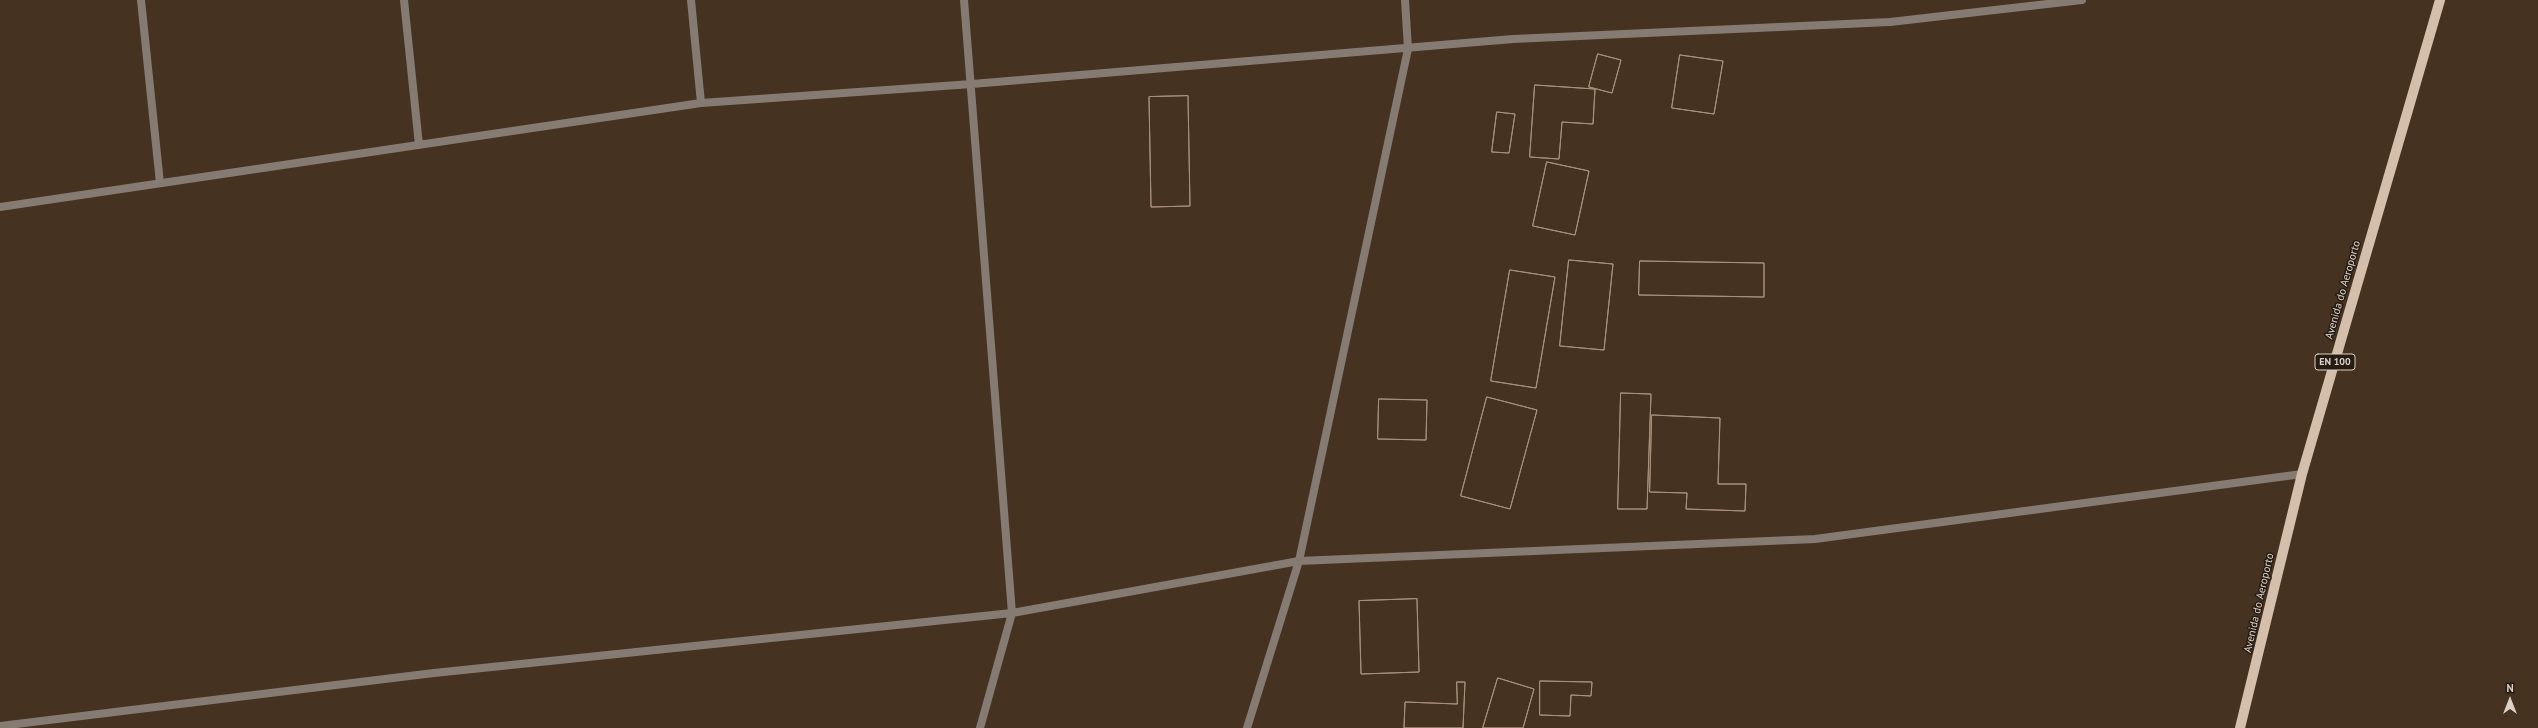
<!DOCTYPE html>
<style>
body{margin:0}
#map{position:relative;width:2538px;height:728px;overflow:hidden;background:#463221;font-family:"PT Sans",sans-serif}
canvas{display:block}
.north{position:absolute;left:2490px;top:680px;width:40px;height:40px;-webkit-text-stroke:3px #251c14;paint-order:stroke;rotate:0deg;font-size:11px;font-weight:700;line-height:16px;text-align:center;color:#ddd0c5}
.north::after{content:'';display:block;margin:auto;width:14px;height:18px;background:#ddd0c5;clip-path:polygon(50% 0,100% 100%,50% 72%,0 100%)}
</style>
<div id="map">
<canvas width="2538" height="728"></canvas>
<div class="north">N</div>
</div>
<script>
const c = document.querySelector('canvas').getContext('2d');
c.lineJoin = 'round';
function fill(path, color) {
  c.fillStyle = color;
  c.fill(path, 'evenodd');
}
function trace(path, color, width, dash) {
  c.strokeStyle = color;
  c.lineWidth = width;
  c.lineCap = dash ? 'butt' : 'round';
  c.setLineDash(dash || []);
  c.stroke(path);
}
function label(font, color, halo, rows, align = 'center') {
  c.font = font + ' "PT Sans",sans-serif';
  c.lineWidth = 3;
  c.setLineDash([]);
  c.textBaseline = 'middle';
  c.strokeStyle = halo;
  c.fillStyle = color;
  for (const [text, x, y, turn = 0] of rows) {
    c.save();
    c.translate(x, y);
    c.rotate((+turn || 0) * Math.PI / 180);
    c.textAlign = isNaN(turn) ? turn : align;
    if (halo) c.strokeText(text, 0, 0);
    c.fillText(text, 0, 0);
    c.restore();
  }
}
const building = new Path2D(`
 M 1598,54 L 1621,60 L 1612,93 L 1589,87 Z
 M 1598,54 L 1621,60 L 1612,93 L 1589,87 Z
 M 1680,55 L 1723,61 L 1714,114 L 1672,108 Z
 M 1680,55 L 1723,61 L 1714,114 L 1672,108 Z
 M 1535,85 L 1595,89 L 1593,124 L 1562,122 L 1559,159 L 1530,157 Z
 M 1535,85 L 1595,89 L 1593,124 L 1562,122 L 1559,159 L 1530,157 Z
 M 1188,96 L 1190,206 L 1151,207 L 1149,97 Z
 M 1188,96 L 1190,206 L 1151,207 L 1149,97 Z
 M 1497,112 L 1515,114 L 1509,153 L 1492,152 Z
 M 1497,112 L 1515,114 L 1509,153 L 1492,152 Z
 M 1547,162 L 1589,171 L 1575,235 L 1533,226 Z
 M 1547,162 L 1589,171 L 1575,235 L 1533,226 Z
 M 1569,260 L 1613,264 L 1604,350 L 1560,346 Z
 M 1569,260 L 1613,264 L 1604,350 L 1560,346 Z
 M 1640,261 L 1764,263 L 1764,297 L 1639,295 Z
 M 1640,261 L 1764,263 L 1764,297 L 1639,295 Z
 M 1510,270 L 1555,277 L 1536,388 L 1491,381 Z
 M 1510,270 L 1555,277 L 1536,388 L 1491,381 Z
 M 1621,393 L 1651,394 L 1647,509 L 1618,509 Z
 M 1621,393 L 1651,394 L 1647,509 L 1618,509 Z
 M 1487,397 L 1537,410 L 1510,509 L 1461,496 Z
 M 1487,397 L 1537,410 L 1510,509 L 1461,496 Z
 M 1379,399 L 1427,400 L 1426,440 L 1378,439 Z
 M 1379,399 L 1427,400 L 1426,440 L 1378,439 Z
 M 1652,415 L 1720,418 L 1718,484 L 1746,484 L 1745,511 L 1686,509 L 1687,493 L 1650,492 Z
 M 1652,415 L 1720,418 L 1718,484 L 1746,484 L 1745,511 L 1686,509 L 1687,493 L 1650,492 Z
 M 1417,599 L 1419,672 L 1361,674 L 1359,601 Z
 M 1417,599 L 1419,672 L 1361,674 L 1359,601 Z
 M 1498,678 L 1534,689 L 1523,728 L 1483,728 Z
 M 1498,678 L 1534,689 L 1523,728 L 1483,728 Z
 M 1540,681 L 1592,682 L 1591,696 L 1571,695 L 1570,716 L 1540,715 Z
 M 1540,681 L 1592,682 L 1591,696 L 1571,695 L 1570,716 L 1540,715 Z
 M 1457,682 L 1465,682 L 1463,728 L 1404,728 L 1405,702 L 1457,704 Z
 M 1457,682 L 1465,682 L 1463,728 L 1404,728 L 1405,702 L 1457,704 Z`);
fill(building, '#5f4a38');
trace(building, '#a8907c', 1);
trace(new Path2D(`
 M 141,0 L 160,183
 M 404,0 L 419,145
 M 691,0 L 701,103
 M 964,0 L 1012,613 L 980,728
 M 0,207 L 701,103 L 972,84 L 1513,39 L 1890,22 L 2082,0
 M 0,726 L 434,673 L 1012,613 L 1299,561 L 1815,539 L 2302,474
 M 1247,728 L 1299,561 L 1408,49 L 1405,0`), '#857b72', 8);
trace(new Path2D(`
 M 2240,728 L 2302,474 L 2440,0`), '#d4beac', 10);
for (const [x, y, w] of [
 [2335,362,40]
]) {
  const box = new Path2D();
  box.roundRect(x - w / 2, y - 8, w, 16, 3);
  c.fillStyle = '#251c14';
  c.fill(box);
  trace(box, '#ddd0c5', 1);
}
label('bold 10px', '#ddd0c5', null, [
 ["EN 100",2335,362]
]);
label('11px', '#ddd0c5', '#251c14', [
 ["Avenida do Aeroporto",2343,290,-74],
 ["Avenida do Aeroporto",2259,603,-77]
]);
</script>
